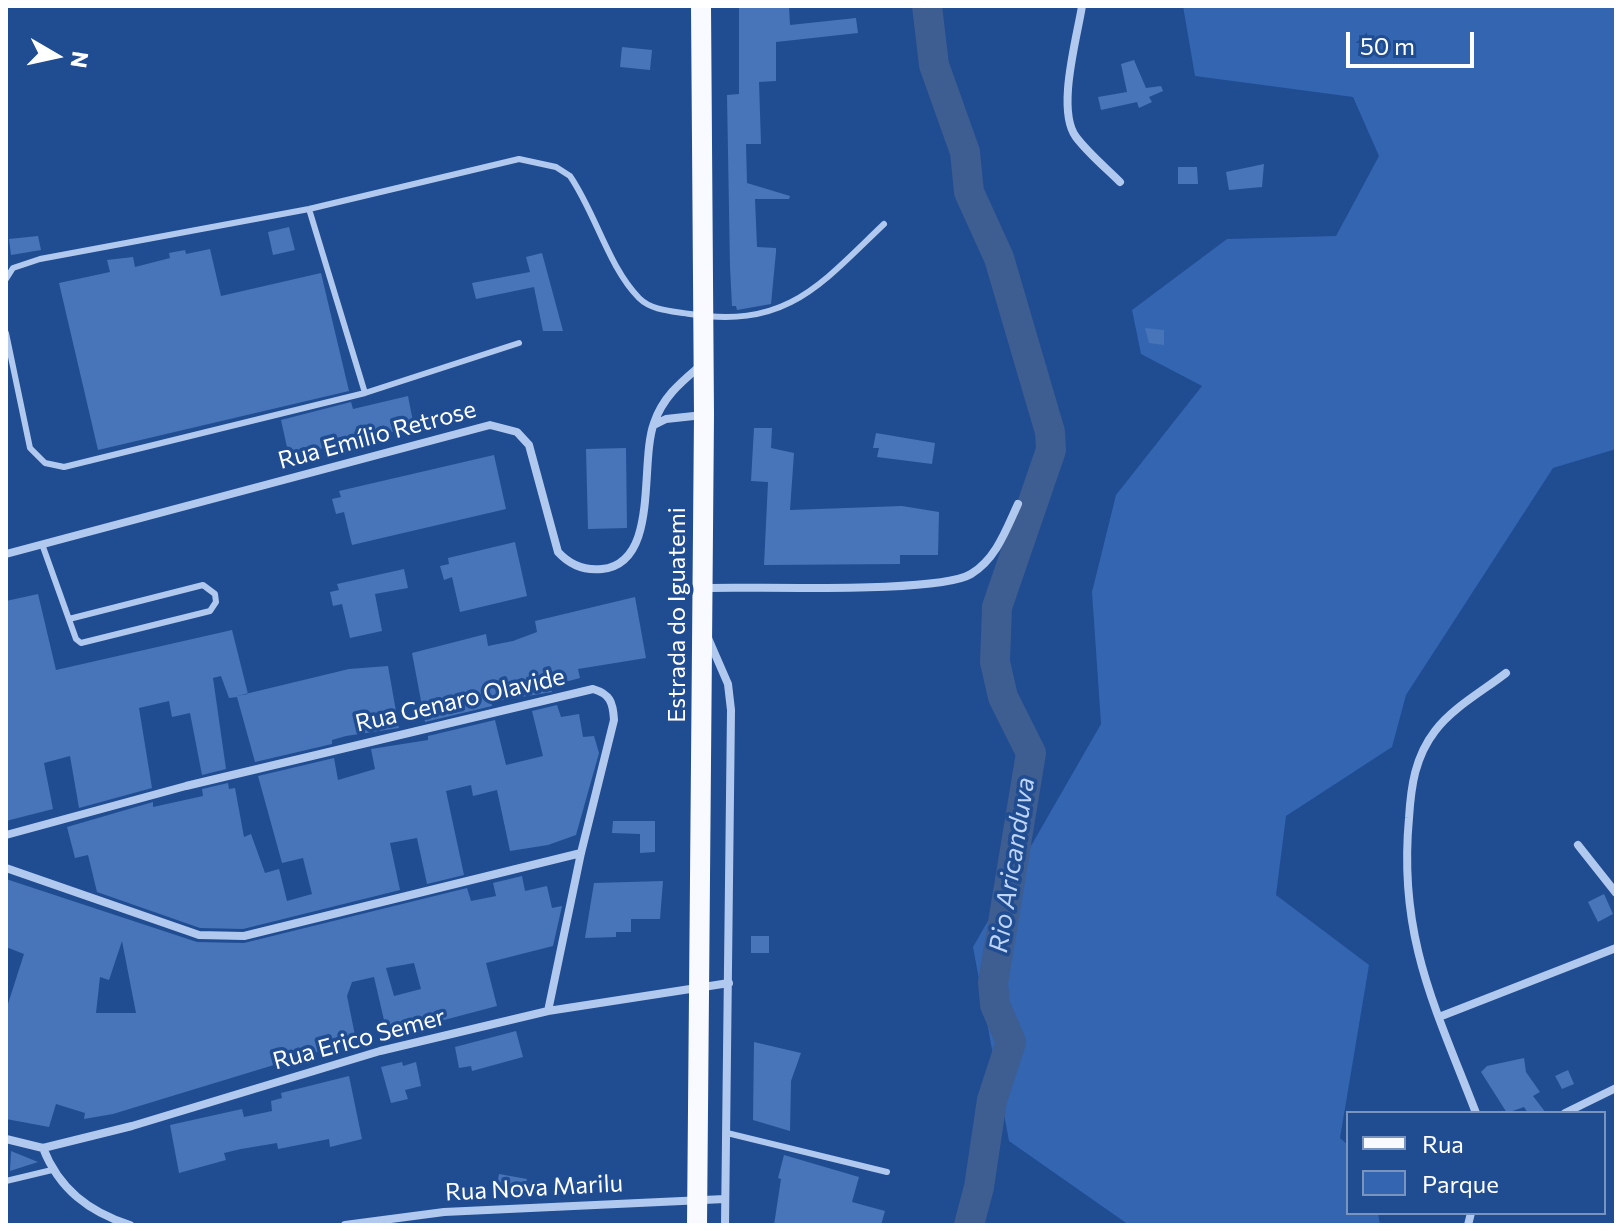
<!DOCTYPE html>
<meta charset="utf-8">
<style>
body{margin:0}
#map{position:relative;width:1622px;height:1231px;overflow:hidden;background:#204c92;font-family:Commissioner,sans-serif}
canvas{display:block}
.frame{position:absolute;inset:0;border:8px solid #fff;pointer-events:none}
.legend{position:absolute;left:1346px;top:1111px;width:260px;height:104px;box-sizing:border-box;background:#204c92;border:2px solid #7994be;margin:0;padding:10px 14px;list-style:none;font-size:24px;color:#fff}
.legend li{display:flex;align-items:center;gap:16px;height:40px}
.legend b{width:40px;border:2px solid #7994be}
.north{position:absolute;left:16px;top:16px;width:80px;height:80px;-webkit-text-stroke:6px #204c92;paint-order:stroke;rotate:99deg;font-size:22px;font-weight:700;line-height:32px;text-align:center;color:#fff}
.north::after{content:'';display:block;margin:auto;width:28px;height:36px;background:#fff;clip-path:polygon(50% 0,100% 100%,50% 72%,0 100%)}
.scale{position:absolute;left:1346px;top:32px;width:128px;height:36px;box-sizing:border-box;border:4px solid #fff;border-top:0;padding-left:10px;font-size:24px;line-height:28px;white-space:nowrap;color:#fff;-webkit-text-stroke:6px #204c92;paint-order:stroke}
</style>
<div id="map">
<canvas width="1622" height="1231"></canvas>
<div class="frame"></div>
<ul class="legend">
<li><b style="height:10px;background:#f8faff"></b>Rua</li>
<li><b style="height:22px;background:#3365b0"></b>Parque</li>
</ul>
<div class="north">N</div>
<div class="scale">50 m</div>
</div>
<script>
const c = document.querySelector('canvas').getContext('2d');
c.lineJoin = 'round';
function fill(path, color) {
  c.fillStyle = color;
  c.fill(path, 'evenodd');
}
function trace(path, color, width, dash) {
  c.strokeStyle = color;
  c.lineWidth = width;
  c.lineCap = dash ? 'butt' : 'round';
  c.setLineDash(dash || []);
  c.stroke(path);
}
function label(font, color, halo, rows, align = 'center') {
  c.font = font + ' Commissioner,sans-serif';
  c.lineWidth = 7;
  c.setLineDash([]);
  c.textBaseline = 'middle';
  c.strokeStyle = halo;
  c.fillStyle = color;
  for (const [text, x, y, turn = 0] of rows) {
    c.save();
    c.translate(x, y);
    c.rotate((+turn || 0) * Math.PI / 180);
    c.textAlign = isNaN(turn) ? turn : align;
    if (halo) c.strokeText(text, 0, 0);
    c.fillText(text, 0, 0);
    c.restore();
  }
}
fill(new Path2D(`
 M 1183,6 L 1616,6 L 1616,449 L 1553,468 L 1406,695 L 1392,747 L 1286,816 L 1276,895 L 1369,965 L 1340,1138 L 1348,1145 L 1348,1213 L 1378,1213 L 1380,1225 L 1129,1225 L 1009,1141 L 973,947 L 1101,724 L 1092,592 L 1116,495 L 1202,386 L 1141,354 L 1132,310 L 1227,239 L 1336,236 L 1379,156 L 1353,97 L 1195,76 Z`), '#3365b0');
trace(new Path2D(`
 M 927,6 L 934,65 L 965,152 L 969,192 L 999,258 L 1050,432 L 1051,450 L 997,607 L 995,662 L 1003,697 L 1031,753 L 993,983 L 995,1005 L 1011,1042 L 992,1100 L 979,1187 L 969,1225`), '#3e5d90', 30);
fill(new Path2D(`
 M 739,6 L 789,6 L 790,25 L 856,18 L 858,33 L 776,42 L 776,81 L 759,82 L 761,144 L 746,144 L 747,183 L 790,196 L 789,199 L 755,199 L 757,247 L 776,248 L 776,252 L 771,304 L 737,310 L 736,306 L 732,306 L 730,267 L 727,95 L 739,94 Z
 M 622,47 L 652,50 L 650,70 L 620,67 Z
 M 1134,60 L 1146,88 L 1161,86 L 1163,91 L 1149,97 L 1152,102 L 1139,108 L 1137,102 L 1101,110 L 1098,97 L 1127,92 L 1121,64 Z
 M 1264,164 L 1262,187 L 1229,190 L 1226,172 Z
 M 1178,167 L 1197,167 L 1198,184 L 1178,184 Z
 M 289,227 L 295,250 L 273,255 L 268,232 Z
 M 38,236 L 41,250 L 11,255 L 9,239 Z
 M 210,249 L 221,296 L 321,273 L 349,391 L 98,450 L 59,283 L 110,272 L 107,260 L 133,257 L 135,267 L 170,258 L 169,253 L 185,250 L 186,254 Z
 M 542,253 L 563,331 L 543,331 L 534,287 L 476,299 L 472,283 L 530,272 L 526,257 Z
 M 1145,328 L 1164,330 L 1164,345 L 1149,343 Z
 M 408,396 L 414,427 L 289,456 L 281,420 L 351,402 L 353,409 Z
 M 754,428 L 772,428 L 771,448 L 794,453 L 790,510 L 902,506 L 939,512 L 938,555 L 900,555 L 900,564 L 764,565 L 768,482 L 751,481 Z
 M 876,433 L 935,443 L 932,464 L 877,457 L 879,448 L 873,448 Z
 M 626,448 L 627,528 L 588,529 L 586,449 Z
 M 494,455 L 506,509 L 352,545 L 344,512 L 336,514 L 332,499 L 341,497 L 339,491 Z
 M 515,542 L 527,596 L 460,612 L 452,577 L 444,580 L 440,566 L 449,564 L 448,558 Z
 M 404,569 L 408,588 L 375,594 L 382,631 L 350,638 L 342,604 L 333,606 L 330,592 L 339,590 L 337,584 Z
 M 38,594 L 56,670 L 232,630 L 248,694 L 237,696 L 349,669 L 388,666 L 399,728 L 346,736 L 332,740 L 332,744 L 255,762 L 237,697 L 229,698 L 221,676 L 213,678 L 226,769 L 202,775 L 190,713 L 172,717 L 169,701 L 139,708 L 152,788 L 79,808 L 70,756 L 44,763 L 53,809 L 6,821 L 6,601 Z
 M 635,597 L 646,658 L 578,669 L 580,678 L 550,686 L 552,692 L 491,702 L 492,706 L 425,722 L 412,653 L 486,634 L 488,646 L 513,641 L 537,632 L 535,621 Z
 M 557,705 L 561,717 L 579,714 L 583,737 L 594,736 L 599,753 L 576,835 L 548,845 L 510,851 L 497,790 L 473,796 L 471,785 L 446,791 L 464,875 L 427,884 L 417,838 L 390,843 L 400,890 L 243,929 L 200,928 L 97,892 L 88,855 L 75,858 L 67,827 L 153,802 L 153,807 L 203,796 L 202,789 L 228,783 L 229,789 L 235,788 L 244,837 L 251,834 L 265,873 L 279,869 L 287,901 L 312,894 L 303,858 L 282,863 L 258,776 L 334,758 L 338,780 L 375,769 L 371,749 L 428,740 L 428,736 L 495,720 L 506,765 L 543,756 L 532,711 Z
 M 613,821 L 655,821 L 655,852 L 640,853 L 640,834 L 612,833 Z
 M 522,876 L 525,891 L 547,886 L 552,908 L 562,906 L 553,946 L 486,963 L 497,1006 L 429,1024 L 430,1029 L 416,1032 L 415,1026 L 387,1033 L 374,977 L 352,982 L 347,996 L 356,1040 L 113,1114 L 84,1119 L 85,1113 L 56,1104 L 49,1127 L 6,1119 L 6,1010 L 24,954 L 6,947 L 6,879 L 197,942 L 244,943 L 467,888 L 471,901 L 496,896 L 493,883 ZM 122,941 L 136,1013 L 96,1013 L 100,977 L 109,980 ZM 414,963 L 421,989 L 394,996 L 386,968 Z
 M 663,881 L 660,919 L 631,919 L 631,932 L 616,932 L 616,937 L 585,938 L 594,883 Z
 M 1604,894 L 1613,914 L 1598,922 L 1588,902 Z
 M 751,936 L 769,936 L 769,953 L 751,953 Z
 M 516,1031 L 523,1057 L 472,1071 L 471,1066 L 459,1068 L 455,1047 Z
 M 754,1042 L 801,1053 L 791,1081 L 790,1131 L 753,1120 Z
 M 1524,1058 L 1526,1072 L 1540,1092 L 1533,1096 L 1546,1113 L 1528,1113 L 1524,1107 L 1507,1113 L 1481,1072 L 1487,1066 Z
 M 402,1062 L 403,1066 L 416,1062 L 421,1086 L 405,1090 L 408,1099 L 391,1103 L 381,1067 Z
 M 1568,1070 L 1574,1084 L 1562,1089 L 1555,1076 Z
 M 349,1076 L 362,1139 L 330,1147 L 329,1139 L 278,1149 L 277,1143 L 241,1149 L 224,1153 L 226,1160 L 179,1173 L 170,1125 L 242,1109 L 244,1117 L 272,1111 L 271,1101 L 282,1098 L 281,1093 Z
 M 11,1151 L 38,1162 L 10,1171 Z
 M 784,1155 L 859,1177 L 852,1202 L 885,1211 L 881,1225 L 774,1225 L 781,1179 L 778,1178 Z
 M 499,1174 L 527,1179 L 524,1193 L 518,1192 L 518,1196 L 496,1191 Z`), '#4875b9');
trace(new Path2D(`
 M 309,209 L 365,393
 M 6,279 L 13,268 L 40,259 L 309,209 L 519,159 L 556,167 L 570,176 C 596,214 608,266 639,298 C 652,311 673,311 690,314 C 787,329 820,285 884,224
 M 6,333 L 30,448 L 45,463 L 64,467 L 365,393 L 519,343
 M 42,544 L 76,639 L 81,643 L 210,611 L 216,602 L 215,594 L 203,585 L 69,619
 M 727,1133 L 887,1172
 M 6,1181 L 52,1170`), '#b1c9ee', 6);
trace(new Path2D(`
 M 1082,6 C 1077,38 1056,110 1076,137 C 1088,153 1106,168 1120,182
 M 654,425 L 666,419 L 703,415
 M 6,554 L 490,425 L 517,432 L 529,445 L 558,552 C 570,565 584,571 602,569 C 660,563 639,464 654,423 C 663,397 680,383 700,366
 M 704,588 C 754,586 938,594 971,574 C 996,559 1006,530 1018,504
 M 708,638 L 728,684 L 731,710 L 725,1225
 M 6,835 L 186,786 L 593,689 C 610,694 613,702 614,720 L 581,853 L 548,1011
 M 1578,845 L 1616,893
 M 6,868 L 199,935 L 244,936 L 581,853
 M 1439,1017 L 1616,948
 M 1476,1113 C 1435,1007 1398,936 1409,818 C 1411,786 1415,757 1435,731 C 1452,708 1483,691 1506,673
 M 1565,1113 L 1616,1088
 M 6,1139 L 43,1148 L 132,1126 L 380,1051 L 548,1011 L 729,983
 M 43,1148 C 59,1189 89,1212 130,1225
 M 345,1225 L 444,1212 L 725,1199
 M 1468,1225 L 1471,1213`), '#b1c9ee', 8);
trace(new Path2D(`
 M 697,1225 L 704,415 L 701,6`), '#f8faff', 20);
label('24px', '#fff', '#204c92', [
 ["Rua Emílio Retrose",377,435,-15],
 ["Estrada do Iguatemi",677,615,-90],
 ["Rua Genaro Olavide",460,700,-13],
 ["Rua Erico Semer",359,1039,-15],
 ["Rua Nova Marilu",534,1188,-3]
]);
label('italic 26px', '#bed4f4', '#204c92', [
 ["Rio Aricanduva",1012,865,-81]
]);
</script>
